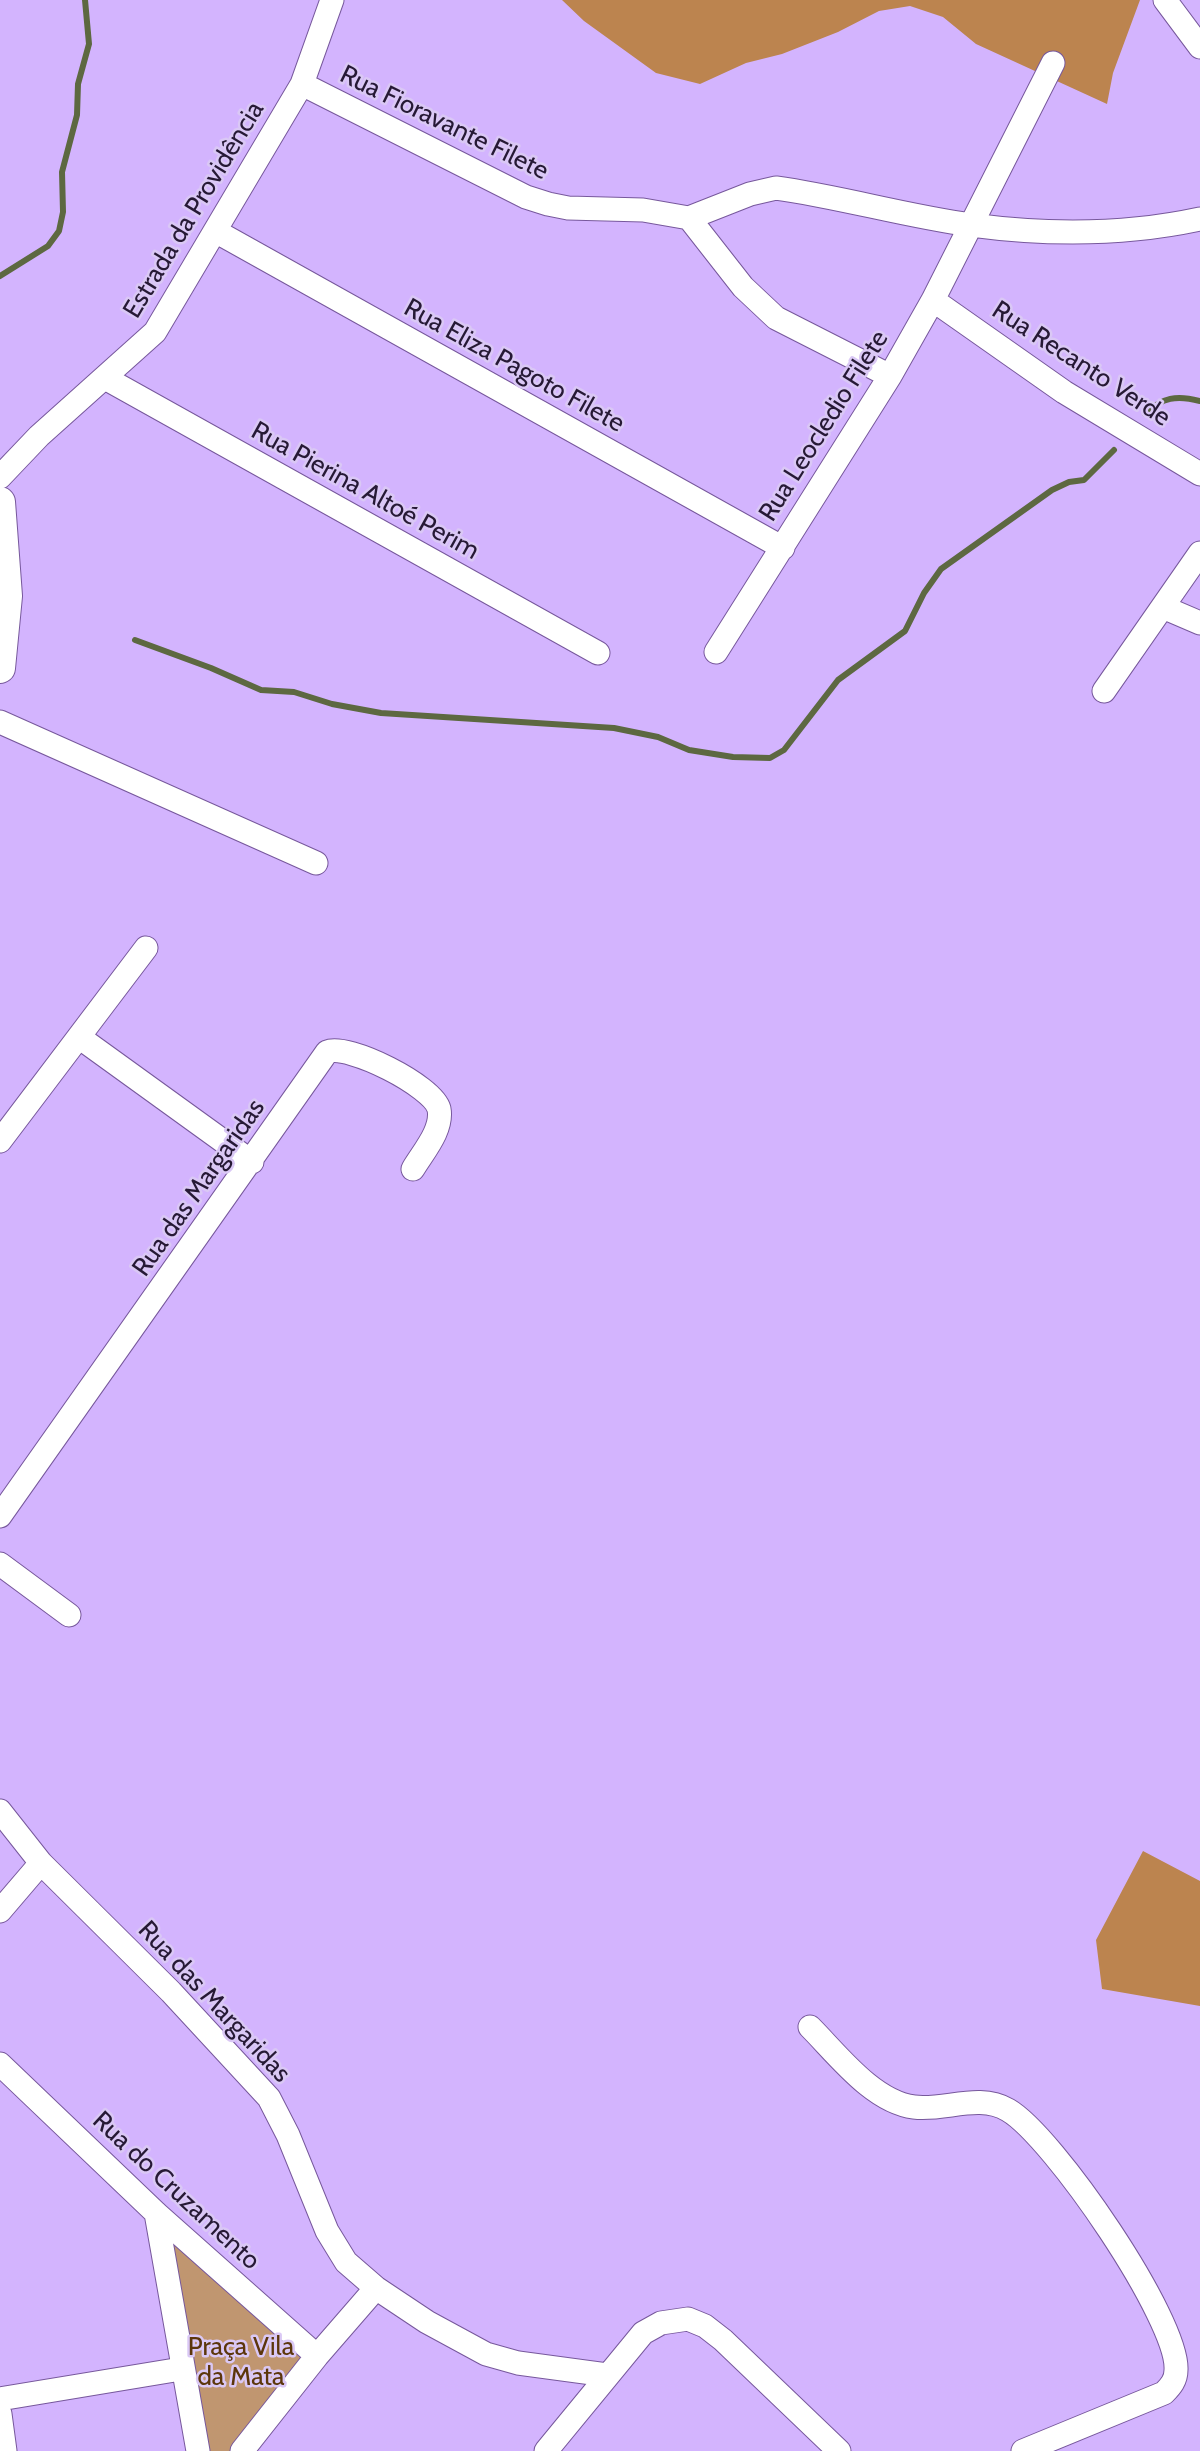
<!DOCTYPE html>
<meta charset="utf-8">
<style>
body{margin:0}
canvas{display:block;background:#d3b4fe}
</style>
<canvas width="1200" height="2451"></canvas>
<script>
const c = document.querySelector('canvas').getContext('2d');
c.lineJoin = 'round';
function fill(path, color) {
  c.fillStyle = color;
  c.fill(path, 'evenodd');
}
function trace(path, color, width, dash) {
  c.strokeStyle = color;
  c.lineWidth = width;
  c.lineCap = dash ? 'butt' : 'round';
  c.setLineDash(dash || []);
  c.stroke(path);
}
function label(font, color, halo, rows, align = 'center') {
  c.font = font + ' Cabin,sans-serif';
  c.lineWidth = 5;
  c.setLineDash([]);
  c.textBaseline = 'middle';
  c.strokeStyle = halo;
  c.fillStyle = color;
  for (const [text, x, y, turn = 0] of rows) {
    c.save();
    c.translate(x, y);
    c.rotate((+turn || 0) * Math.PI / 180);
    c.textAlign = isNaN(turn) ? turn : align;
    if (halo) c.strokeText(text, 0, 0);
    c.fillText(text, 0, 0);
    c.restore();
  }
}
fill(new Path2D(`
 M 171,2237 L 306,2356 L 233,2451 L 210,2451 Z`), '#c09670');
fill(new Path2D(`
 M 562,0 L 1140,0 L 1113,73 L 1107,104 L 976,44 L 943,17 L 910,6 L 879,11 L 838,32 L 782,54 L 746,63 L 700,84 L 656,73 L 584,21 Z
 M 1143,1851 L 1200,1881 L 1200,2006 L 1102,1989 L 1096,1940 Z`), '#bc844f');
trace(new Path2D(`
 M 0,276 L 48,246 L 59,231 L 63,212 L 62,172 L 77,115 L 78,84 L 89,44 L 85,0
 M 1145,414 C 1162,397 1177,395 1200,401
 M 135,640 L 211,668 L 261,690 L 294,692 L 332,704 L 381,713 L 614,728 L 658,737 L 689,750 L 733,757 L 770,758 L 784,750 L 838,680 L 905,631 L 924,593 L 941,569 L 1052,490 L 1069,482 L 1084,480 L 1114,450`), '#5d6841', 6);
const minor = new Path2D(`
 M 1165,0 L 1200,47
 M 302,84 L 526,197 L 548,204 L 568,208 L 643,210 L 689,218 L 750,194 L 776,188 C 841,197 905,216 971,225 C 1046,235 1126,235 1200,219
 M 689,218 L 743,287 L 776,318 L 890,376
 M 217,232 L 783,548
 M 933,300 L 1064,392 L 1200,474
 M 105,378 L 598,653
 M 0,477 L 39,436 L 155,332 L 302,84 L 332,0
 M 1165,608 L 1200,623
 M 716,652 L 890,376 L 933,300 L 1053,63
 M 1104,691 L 1200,553
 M 0,722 L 316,863
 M 79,1037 L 252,1162
 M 0,1141 L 146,948
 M 0,1516 L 327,1052 C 348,1043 433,1086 439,1109 C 443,1130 423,1152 413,1169
 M 0,1564 L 69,1615
 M 0,1811 L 41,1863 L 171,1992 L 269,2098 L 288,2135 L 327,2231 L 346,2262 L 376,2288 L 427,2322 L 486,2354 L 518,2363 L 607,2375
 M 0,1911 L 41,1863
 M 810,2027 C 837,2054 873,2102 914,2107 C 945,2111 979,2093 1008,2110 C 1053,2136 1179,2320 1176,2370 C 1176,2380 1171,2386 1164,2393 L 1023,2451
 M 0,2064 L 156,2213 L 317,2356
 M 156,2213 L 198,2451
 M 0,2399 L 181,2369
 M 0,2414 L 5,2451
 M 242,2451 L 317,2356 L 376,2288
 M 546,2451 L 643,2333 L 661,2323 L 688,2319 L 705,2326 L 723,2340 L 839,2451`);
const major = new Path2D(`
 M 0,502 L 7,596 L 0,668`);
trace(minor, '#77589c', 25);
trace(major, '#77589c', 32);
trace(minor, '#fff', 23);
trace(major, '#fff', 30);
label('26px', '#261935', '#dac8f5', [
 ["Rua Fioravante Filete",444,123,26],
 ["Estrada da Providência",194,210,-59],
 ["Rua Recanto Verde",1081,364,33],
 ["Rua Eliza Pagoto Filete",514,366,29],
 ["Rua Leocledio Filete",824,426,-58],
 ["Rua Pierina Altoé Perim",365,491,29],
 ["Rua das Margaridas",199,1188,-55],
 ["Rua das Margaridas",214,2002,47],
 ["Rua do Cruzamento",176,2191,43]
]);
label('26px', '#5c360b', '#dac8f5', [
 ["Praça Vila",241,2347],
 ["da Mata",241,2377]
]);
</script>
